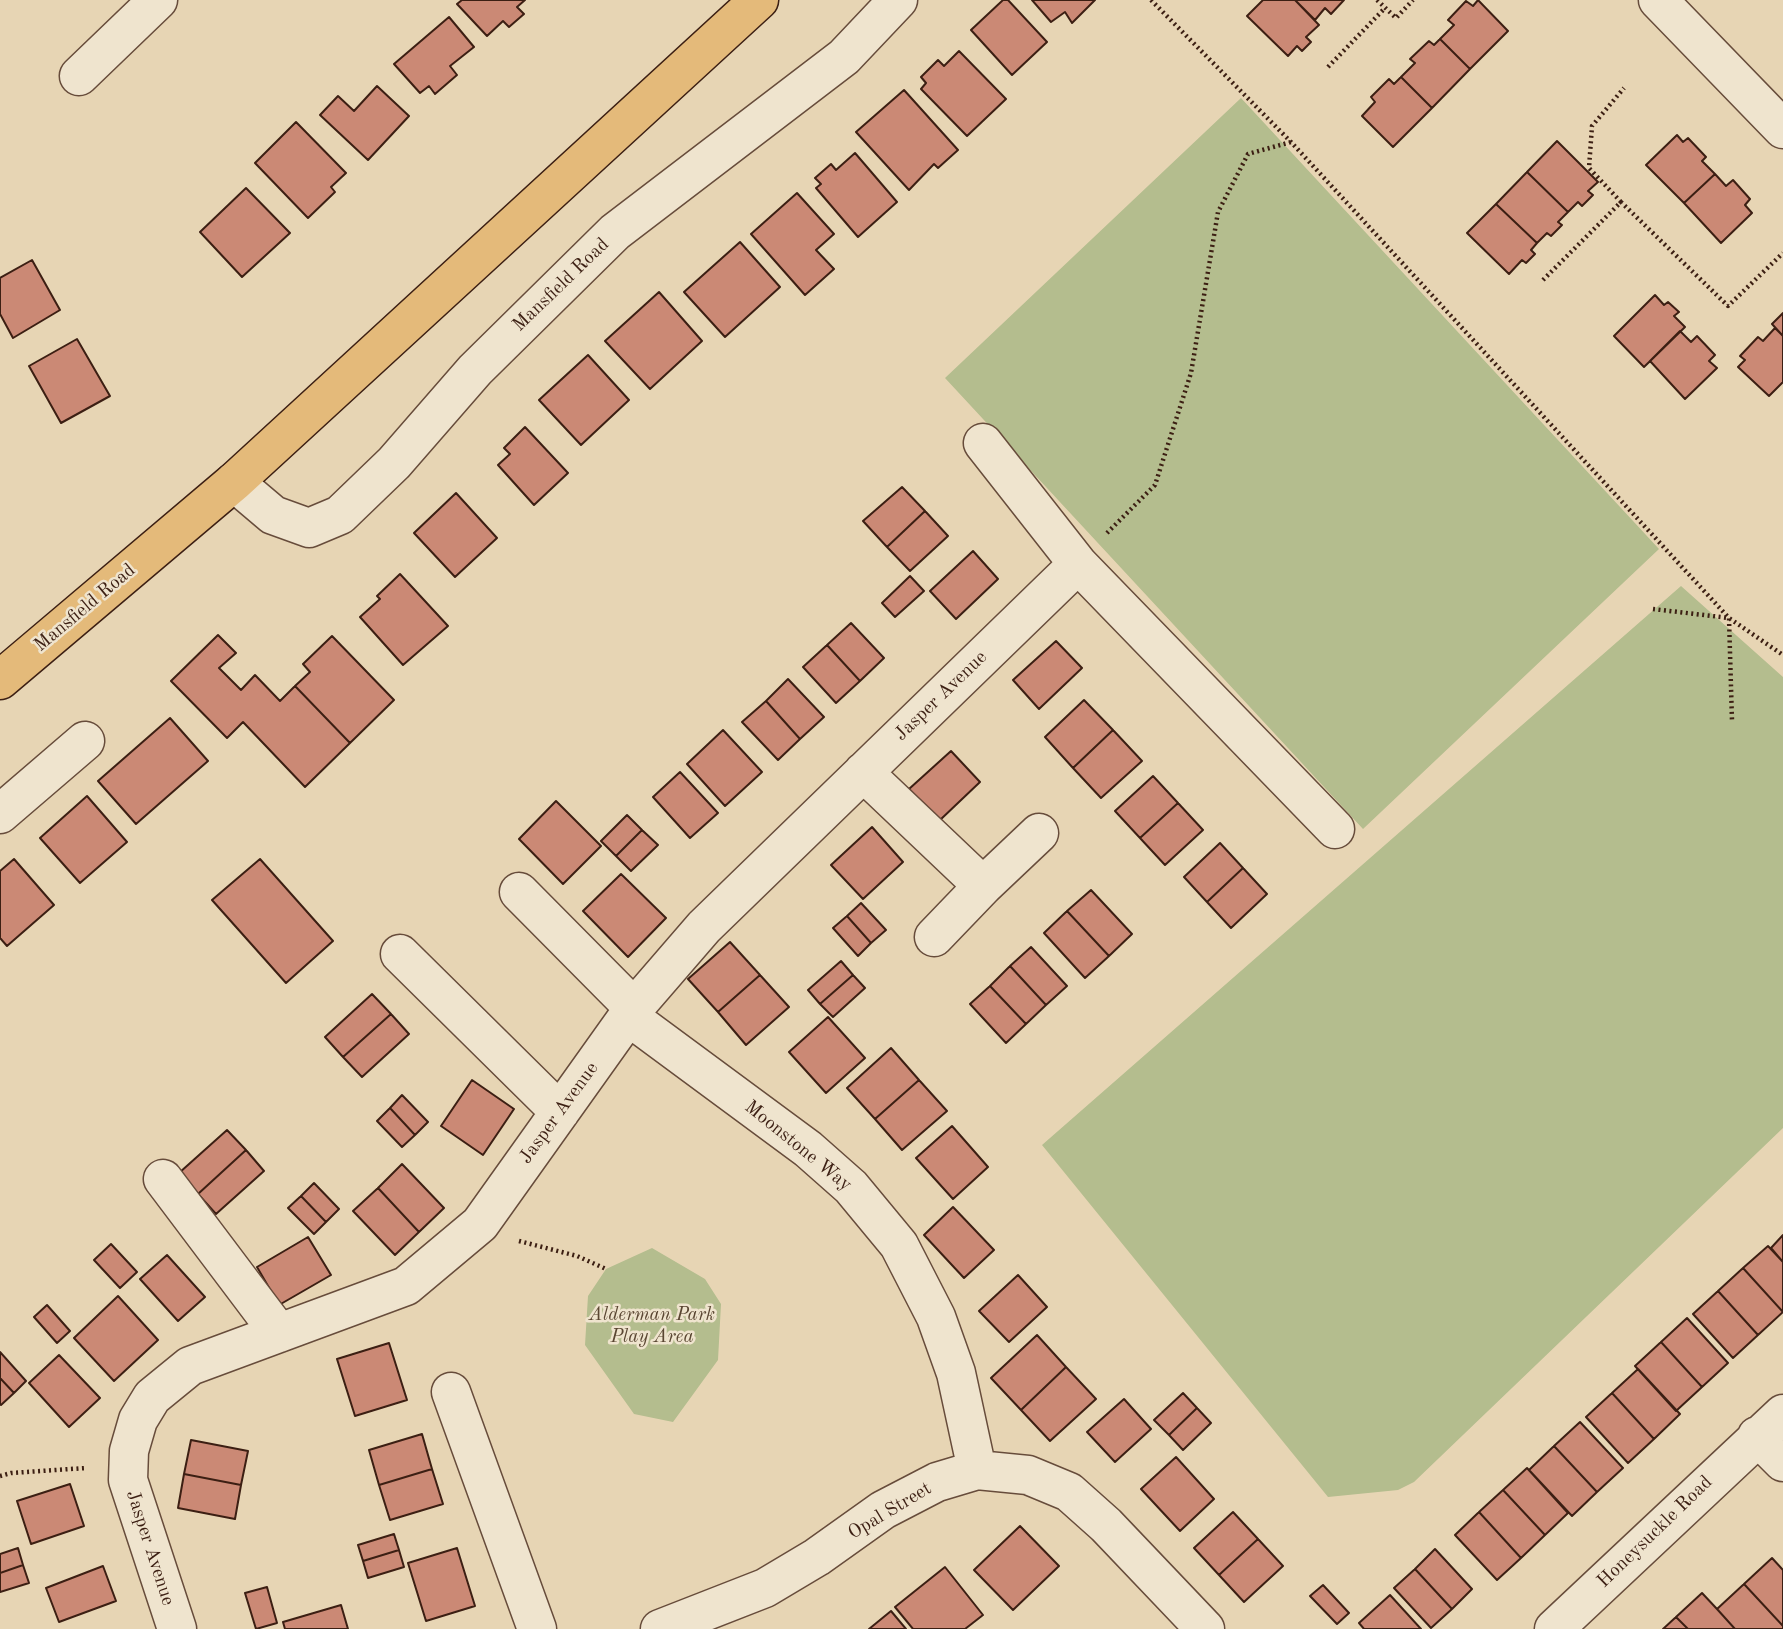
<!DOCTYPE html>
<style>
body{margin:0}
canvas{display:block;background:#e7d5b4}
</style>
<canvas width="1783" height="1629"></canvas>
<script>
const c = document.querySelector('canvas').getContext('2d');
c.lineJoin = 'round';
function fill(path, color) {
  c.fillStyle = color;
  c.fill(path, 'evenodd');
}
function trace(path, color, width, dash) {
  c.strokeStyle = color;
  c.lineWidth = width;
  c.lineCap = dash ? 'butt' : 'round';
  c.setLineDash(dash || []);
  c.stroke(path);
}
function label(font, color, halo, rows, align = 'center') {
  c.font = font + ' "Old Standard TT",serif';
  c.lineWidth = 5;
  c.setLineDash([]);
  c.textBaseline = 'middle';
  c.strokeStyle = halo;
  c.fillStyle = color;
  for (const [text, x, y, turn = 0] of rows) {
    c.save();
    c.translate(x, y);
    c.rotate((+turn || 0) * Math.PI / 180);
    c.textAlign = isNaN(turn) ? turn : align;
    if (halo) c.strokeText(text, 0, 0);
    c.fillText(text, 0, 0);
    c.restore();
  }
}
fill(new Path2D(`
 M 1241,98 L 1659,549 L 1363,829 L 945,378 Z
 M 1681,586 L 1783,677 L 1783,1128 L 1414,1482 L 1398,1490 L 1328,1497 L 1042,1145 Z
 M 652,1248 L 705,1279 L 721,1304 L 718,1360 L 673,1422 L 634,1414 L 585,1345 L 588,1296 L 606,1269 Z`), '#b4bd8e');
const building = new Path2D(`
 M 462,0 L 525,0 L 517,7 L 524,14 L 509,27 L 503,21 L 487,36 L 457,4 Z
 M 1003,0 L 1008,0 L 1047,42 L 1012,75 L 971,30 Z
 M 1032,0 L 1095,0 L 1072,23 L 1065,12 L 1051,22 Z
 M 1263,0 L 1295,0 L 1319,25 L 1306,37 L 1311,42 L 1302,51 L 1297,46 L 1288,56 L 1247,16 Z
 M 1295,0 L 1344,0 L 1331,14 L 1325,8 L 1315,20 Z
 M 1478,0 L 1508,31 L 1470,69 L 1440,39 L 1454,25 L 1448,20 L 1466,1 L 1473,6 Z
 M 449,17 L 474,47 L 450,66 L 457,75 L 435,94 L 429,86 L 420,93 L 394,64 Z
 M 1440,39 L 1470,69 L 1432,108 L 1401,77 L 1415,63 L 1410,59 L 1429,41 L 1434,45 Z
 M 959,51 L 1006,99 L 967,136 L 921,89 L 926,83 L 921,77 L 938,60 L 944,66 Z
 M 1401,77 L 1432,108 L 1393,147 L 1362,116 L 1375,102 L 1371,97 L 1389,79 L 1394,84 Z
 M 377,86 L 409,116 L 368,160 L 320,115 L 338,96 L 354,111 Z
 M 904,90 L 958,150 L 938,168 L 934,164 L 909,190 L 856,132 Z
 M 296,122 L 346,173 L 331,187 L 335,192 L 308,218 L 255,163 Z
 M 1677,135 L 1683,142 L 1688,138 L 1706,157 L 1702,161 L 1715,174 L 1684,203 L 1646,165 Z
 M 1557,141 L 1598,182 L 1588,191 L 1593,195 L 1582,206 L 1578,202 L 1568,212 L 1527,172 Z
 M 855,153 L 897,202 L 858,237 L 816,188 L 821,184 L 815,178 L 831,164 L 836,170 Z
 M 1527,172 L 1568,212 L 1558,222 L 1562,225 L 1551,236 L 1547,233 L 1537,243 L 1496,204 Z
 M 1715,174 L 1726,186 L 1733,180 L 1750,199 L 1745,205 L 1752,213 L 1721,243 L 1684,203 Z
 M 246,188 L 290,233 L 242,277 L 200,232 Z
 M 797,193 L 834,234 L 816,250 L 834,269 L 805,295 L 751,234 Z
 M 1496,204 L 1537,243 L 1531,250 L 1535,254 L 1526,263 L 1522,260 L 1509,274 L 1467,233 Z
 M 740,242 L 780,287 L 725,337 L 684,292 Z
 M 32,260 L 60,310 L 13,338 L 0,314 L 0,278 Z
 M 659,292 L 702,341 L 650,389 L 605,341 Z
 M 1655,295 L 1664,305 L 1668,302 L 1679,312 L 1674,316 L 1685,327 L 1644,367 L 1614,336 Z
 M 1783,313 L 1783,336 L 1772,324 Z
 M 1775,328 L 1783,336 L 1783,382 L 1769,396 L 1738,367 L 1745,360 L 1740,356 L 1758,337 L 1763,341 Z
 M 1680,331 L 1691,342 L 1697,336 L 1715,355 L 1709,361 L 1717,368 L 1685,399 L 1650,361 Z
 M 77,339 L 110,396 L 61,423 L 29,366 Z
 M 588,355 L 629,400 L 581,445 L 539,400 Z
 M 525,427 L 568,473 L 534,505 L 498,465 L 510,454 L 504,448 Z
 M 902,487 L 925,511 L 887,547 L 863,521 Z
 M 456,493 L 497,538 L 455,577 L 414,533 Z
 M 925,511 L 948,536 L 910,571 L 887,547 Z
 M 973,551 L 998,579 L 956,619 L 930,591 Z
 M 400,574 L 448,626 L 403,665 L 360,617 L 380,599 L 377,596 Z
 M 910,576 L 924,591 L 895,617 L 882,603 Z
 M 851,623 L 884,658 L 860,681 L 827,645 Z
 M 218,635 L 236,653 L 219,668 L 241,690 L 255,675 L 280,701 L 295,686 L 350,743 L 305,787 L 243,722 L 227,738 L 171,681 Z
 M 332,636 L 394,700 L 350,743 L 295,686 L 310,672 L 303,664 Z
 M 1056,641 L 1082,668 L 1039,709 L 1013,680 Z
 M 827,645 L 860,681 L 836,703 L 803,667 Z
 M 788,679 L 824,717 L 800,739 L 766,701 Z
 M 1084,700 L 1113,730 L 1073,768 L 1045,737 Z
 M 766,701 L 800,739 L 778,760 L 742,722 Z
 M 170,718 L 208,761 L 136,824 L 98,781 Z
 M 723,730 L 762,772 L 725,806 L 687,764 Z
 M 1113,730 L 1142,761 L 1101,798 L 1073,768 Z
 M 951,751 L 980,782 L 939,821 L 909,789 Z
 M 680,772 L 718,813 L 690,838 L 653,797 Z
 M 1153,776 L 1178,803 L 1140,838 L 1115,811 Z
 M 87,796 L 127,842 L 80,883 L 40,838 Z
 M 556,801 L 601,846 L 563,884 L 519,839 Z
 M 1178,803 L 1203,830 L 1165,865 L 1140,838 Z
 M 627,815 L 642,830 L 616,856 L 601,841 Z
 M 872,827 L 903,862 L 863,899 L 831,865 Z
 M 642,830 L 658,845 L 631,871 L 616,856 Z
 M 1220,843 L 1243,868 L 1207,902 L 1184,877 Z
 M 14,859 L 54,905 L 7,946 L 0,938 L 0,871 Z
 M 260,859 L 333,941 L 286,983 L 212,900 Z
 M 1243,868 L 1267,894 L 1231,928 L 1207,902 Z
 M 621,874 L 666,918 L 628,957 L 583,911 Z
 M 1091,890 L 1132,934 L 1109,956 L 1067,911 Z
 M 861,903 L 886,930 L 871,943 L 847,916 Z
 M 1067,911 L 1109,956 L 1085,978 L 1044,933 Z
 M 847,916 L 871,943 L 858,956 L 833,928 Z
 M 730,942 L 760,975 L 718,1012 L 688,979 Z
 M 1031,947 L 1067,986 L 1046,1005 L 1010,966 Z
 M 841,961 L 853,975 L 820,1004 L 808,990 Z
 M 1010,966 L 1046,1005 L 1026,1024 L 990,986 Z
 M 760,975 L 789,1007 L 746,1045 L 718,1012 Z
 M 853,975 L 865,988 L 833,1017 L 820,1004 Z
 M 990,986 L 1026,1024 L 1006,1043 L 970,1004 Z
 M 372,994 L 391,1014 L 343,1057 L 325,1037 Z
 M 391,1014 L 409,1034 L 362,1077 L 343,1057 Z
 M 828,1017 L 865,1058 L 826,1093 L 789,1052 Z
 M 891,1048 L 919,1080 L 875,1119 L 847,1088 Z
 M 472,1080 L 514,1109 L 483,1155 L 441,1126 Z
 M 919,1080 L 947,1111 L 902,1150 L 875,1119 Z
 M 402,1095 L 428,1122 L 415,1135 L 390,1108 Z
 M 390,1108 L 415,1135 L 402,1147 L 377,1121 Z
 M 952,1126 L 988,1167 L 953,1199 L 916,1158 Z
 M 227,1130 L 246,1150 L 198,1194 L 179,1173 Z
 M 246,1150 L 264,1171 L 216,1214 L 198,1194 Z
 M 402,1164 L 444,1208 L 419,1232 L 378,1188 Z
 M 314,1183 L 339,1209 L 326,1222 L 301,1196 Z
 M 378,1188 L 419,1232 L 395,1255 L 353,1211 Z
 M 301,1196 L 326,1222 L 314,1234 L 288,1208 Z
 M 953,1207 L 994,1250 L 964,1278 L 924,1235 Z
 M 1783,1235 L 1783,1262 L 1771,1248 Z
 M 308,1237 L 331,1275 L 279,1305 L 257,1267 Z
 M 111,1244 L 137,1272 L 120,1288 L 94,1260 Z
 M 1768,1246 L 1783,1262 L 1783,1312 L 1743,1268 Z
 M 167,1255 L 205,1297 L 178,1321 L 140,1279 Z
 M 1743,1268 L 1783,1312 L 1758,1335 L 1718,1291 Z
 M 1018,1275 L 1047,1307 L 1009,1342 L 979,1311 Z
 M 1718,1291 L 1758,1335 L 1733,1358 L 1693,1314 Z
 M 118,1296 L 158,1340 L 114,1381 L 74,1338 Z
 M 47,1305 L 70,1331 L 57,1343 L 34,1317 Z
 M 1687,1318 L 1728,1363 L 1702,1387 L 1661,1342 Z
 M 1037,1335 L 1066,1367 L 1021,1410 L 991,1378 Z
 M 1661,1342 L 1702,1387 L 1676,1411 L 1635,1366 Z
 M 389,1343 L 407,1400 L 355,1416 L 337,1359 Z
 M 0,1352 L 26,1381 L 14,1393 L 0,1378 Z
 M 59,1355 L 100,1398 L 69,1427 L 29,1383 Z
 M 1066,1367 L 1096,1399 L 1050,1441 L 1021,1410 Z
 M 1638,1369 L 1680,1414 L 1654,1439 L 1612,1393 Z
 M 0,1378 L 14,1393 L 1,1405 L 0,1404 Z
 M 1183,1393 L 1197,1408 L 1169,1435 L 1154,1420 Z
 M 1612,1393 L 1654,1439 L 1628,1463 L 1586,1417 Z
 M 1124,1399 L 1151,1429 L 1115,1462 L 1087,1432 Z
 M 1197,1408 L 1211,1423 L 1183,1450 L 1169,1435 Z
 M 1580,1422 L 1623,1468 L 1597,1492 L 1554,1446 Z
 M 422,1434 L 432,1469 L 379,1485 L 369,1450 Z
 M 191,1440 L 248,1451 L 241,1485 L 184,1474 Z
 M 1554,1446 L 1597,1492 L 1572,1516 L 1529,1470 Z
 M 1176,1457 L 1214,1499 L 1180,1531 L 1141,1489 Z
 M 1527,1468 L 1568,1513 L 1545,1535 L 1503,1490 Z
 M 432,1469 L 443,1504 L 390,1520 L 379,1485 Z
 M 184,1474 L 241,1485 L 235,1519 L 178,1508 Z
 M 70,1484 L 84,1526 L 31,1544 L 17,1501 Z
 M 1503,1490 L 1545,1535 L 1521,1558 L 1479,1512 Z
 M 1233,1512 L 1258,1539 L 1219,1575 L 1194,1548 Z
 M 1479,1512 L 1521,1558 L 1497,1580 L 1455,1535 Z
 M 1020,1526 L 1059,1566 L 1013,1610 L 974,1570 Z
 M 394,1534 L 399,1550 L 363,1561 L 358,1545 Z
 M 1258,1539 L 1283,1566 L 1244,1602 L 1219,1575 Z
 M 18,1548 L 23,1565 L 0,1573 L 0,1554 Z
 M 457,1548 L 475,1606 L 426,1621 L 408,1563 Z
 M 1435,1549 L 1472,1589 L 1452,1609 L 1415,1569 Z
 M 399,1550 L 404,1567 L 368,1578 L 363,1561 Z
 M 1772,1558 L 1783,1570 L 1783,1626 L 1744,1584 Z
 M 23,1565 L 29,1583 L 0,1592 L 0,1573 Z
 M 103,1566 L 116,1601 L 59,1622 L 46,1588 Z
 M 945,1567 L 983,1615 L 965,1629 L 913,1629 L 895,1607 Z
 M 1415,1569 L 1452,1609 L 1431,1628 L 1394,1588 Z
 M 1744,1584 L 1783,1626 L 1783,1629 L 1735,1629 L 1717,1609 Z
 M 1323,1585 L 1349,1613 L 1337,1624 L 1310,1596 Z
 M 267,1587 L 277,1623 L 256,1629 L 245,1593 Z
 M 1702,1593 L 1717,1609 L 1735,1629 L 1688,1629 L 1676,1617 Z
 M 1390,1595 L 1421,1629 L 1364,1629 L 1359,1623 Z
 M 341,1605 L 348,1629 L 285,1629 L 283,1622 Z
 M 891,1611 L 906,1629 L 869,1629 Z
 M 1676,1617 L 1688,1629 L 1663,1629 Z`);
fill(building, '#cb8975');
trace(building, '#3c1f13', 2);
const minor = new Path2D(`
 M 1658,0 L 1783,129
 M 79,76 L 158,0
 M 983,443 L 1078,564 L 1335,829
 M 234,482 L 273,515 L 309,528 L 340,515 L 394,463 L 475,370 L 615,232 L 844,57 L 898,0
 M 863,772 L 983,886 L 1039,833
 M 0,814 L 85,741
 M 519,892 L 634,1008
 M 934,937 L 983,886
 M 400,954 L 560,1112
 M 628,1016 L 808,1149 L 851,1187 L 899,1245 L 936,1317 L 956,1373 L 977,1470
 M 163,1179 L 279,1333
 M 451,1392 L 537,1629
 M 1757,1436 L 1783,1462
 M 177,1629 L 128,1480 L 129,1451 L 138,1420 L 152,1397 L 190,1366 L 406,1286 L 480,1224 L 634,1008 L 704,927 L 1078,564
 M 660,1629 L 765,1588 L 817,1557 L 883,1510 L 937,1482 L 977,1470 L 1028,1475 L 1069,1492 L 1106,1525 L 1205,1629
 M 1554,1629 L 1783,1414`);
const major = new Path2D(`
 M 0,680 L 234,482 L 759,0`);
trace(minor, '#674c3b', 41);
trace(major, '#3c1f13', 41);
trace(new Path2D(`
 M 1151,0 L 1291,142 L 1729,618 L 1783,655
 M 1377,0 L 1396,18 L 1413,0
 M 1328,67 L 1385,8
 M 1621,202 L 1589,168 L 1592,126 L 1624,88
 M 1543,280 L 1621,202 L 1728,306 L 1783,253
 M 1107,533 L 1155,485 L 1191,373 L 1218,212 L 1248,154 L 1291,142
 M 1653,609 L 1729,618 L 1732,721
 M 519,1241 L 577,1256 L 606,1269
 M 0,1476 L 11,1473 L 86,1468`), '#3c1f13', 4.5, [2, 3.5]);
trace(minor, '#efe4ce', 38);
trace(major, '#e4ba7a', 38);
label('19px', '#3c1f13', '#efe4ce', [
 ["Mansfield Road",561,285,-44],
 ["Mansfield Road",85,608,-40],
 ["Jasper Avenue",941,696,-44],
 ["Jasper Avenue",559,1113,-54],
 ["Moonstone Way",798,1146,39],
 ["Opal Street",890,1511,-31],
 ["Honeysuckle Road",1655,1532,-44],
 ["Jasper Avenue",150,1548,72]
]);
label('italic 19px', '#5a4632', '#efe4ce', [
 ["Alderman Park",652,1315],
 ["Play Area",652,1337]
]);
</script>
